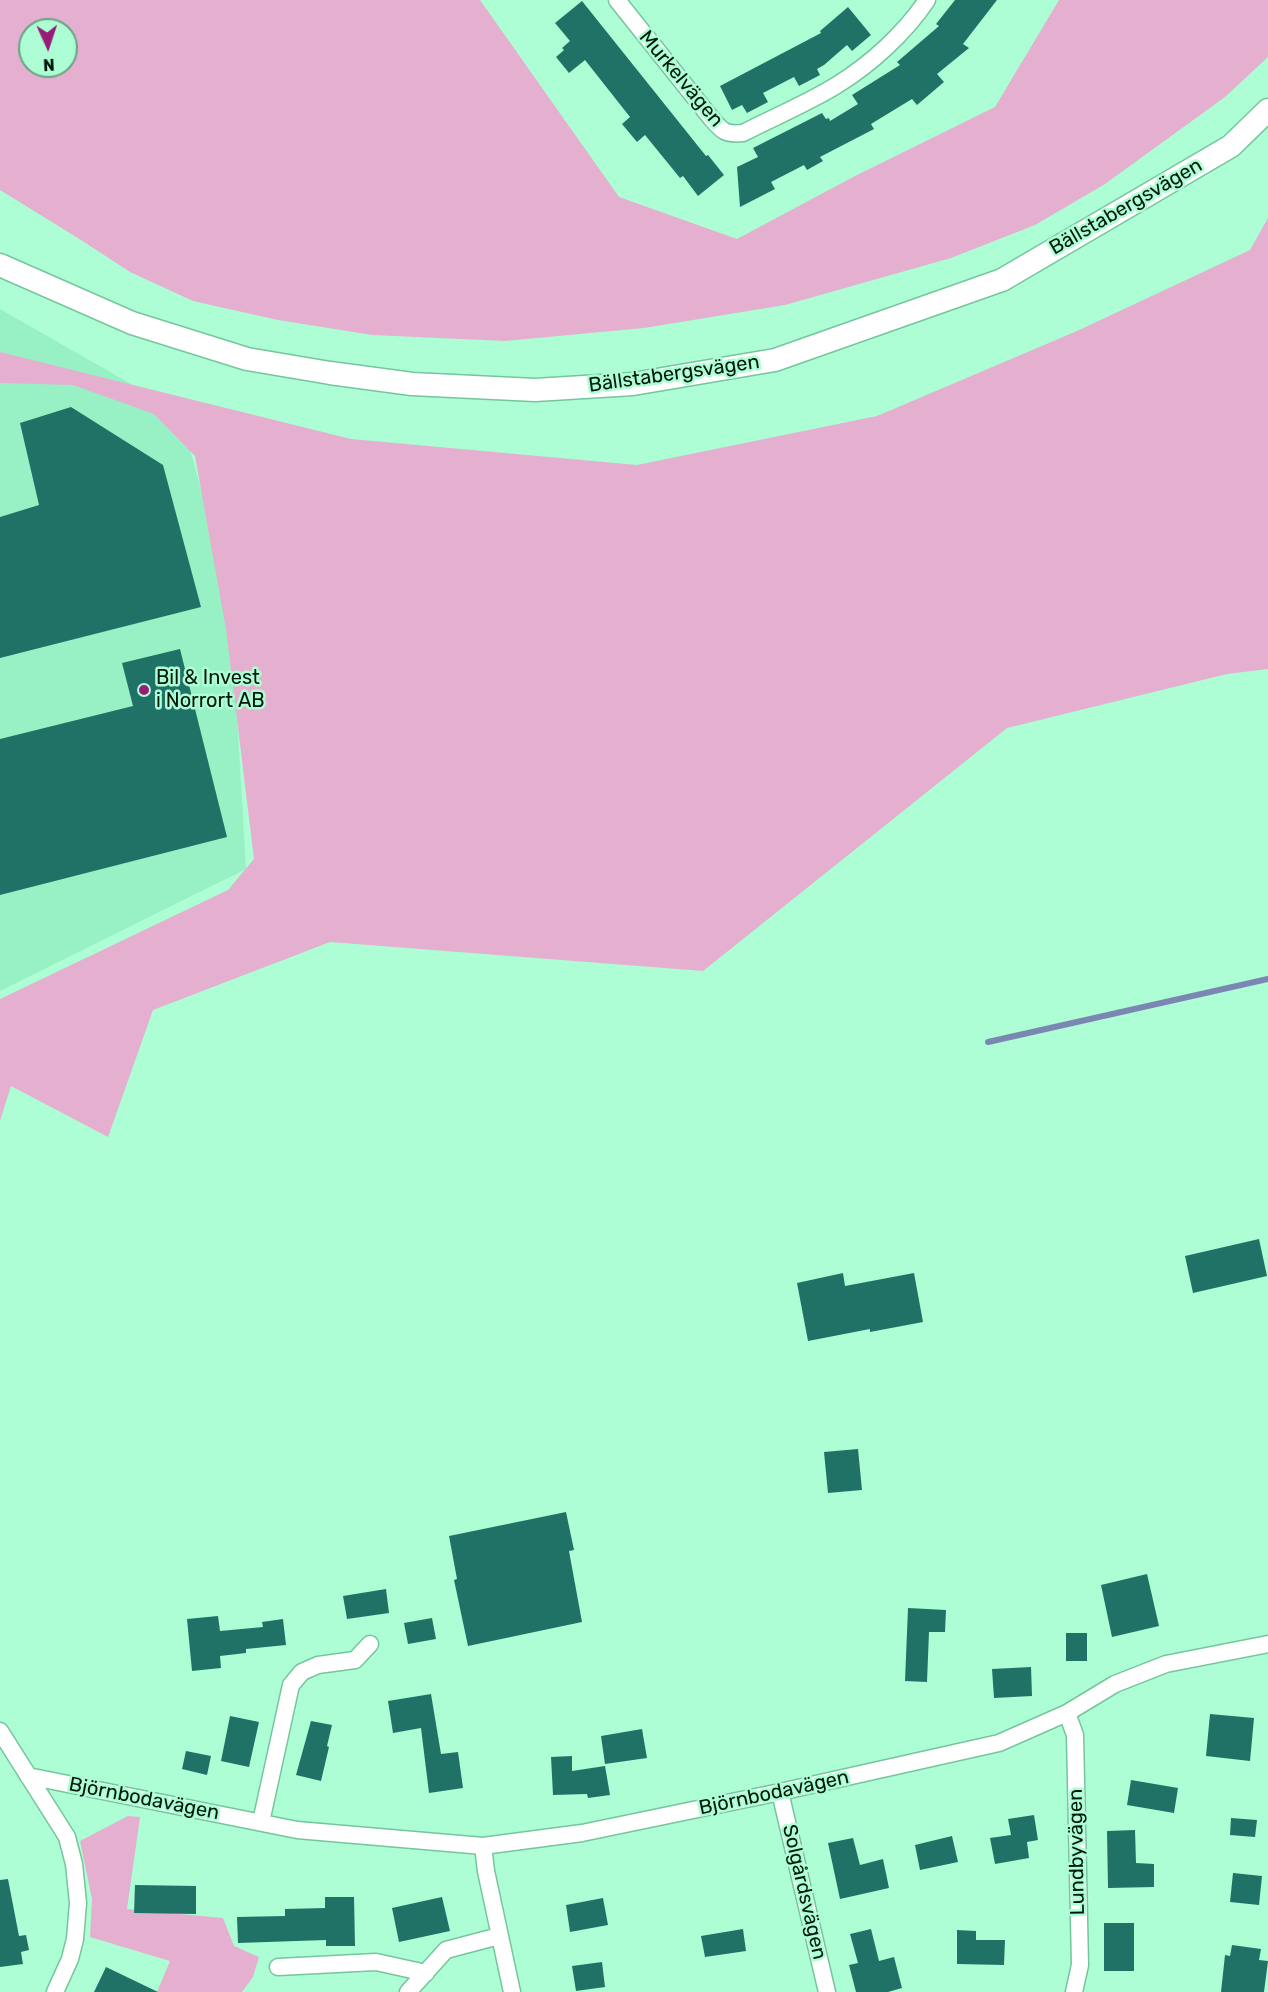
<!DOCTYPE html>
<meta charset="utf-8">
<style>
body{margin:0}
#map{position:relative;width:1268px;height:1992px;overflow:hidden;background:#adfed4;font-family:Rubik,sans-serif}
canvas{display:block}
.north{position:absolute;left:18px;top:18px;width:60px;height:60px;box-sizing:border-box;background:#adfed4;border:2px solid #68a284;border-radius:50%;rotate:177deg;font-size:16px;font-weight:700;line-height:24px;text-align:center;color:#01180d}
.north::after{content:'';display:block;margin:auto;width:21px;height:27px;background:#971d77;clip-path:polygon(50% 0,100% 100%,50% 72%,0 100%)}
</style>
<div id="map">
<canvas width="1268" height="1992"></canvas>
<div class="north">N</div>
</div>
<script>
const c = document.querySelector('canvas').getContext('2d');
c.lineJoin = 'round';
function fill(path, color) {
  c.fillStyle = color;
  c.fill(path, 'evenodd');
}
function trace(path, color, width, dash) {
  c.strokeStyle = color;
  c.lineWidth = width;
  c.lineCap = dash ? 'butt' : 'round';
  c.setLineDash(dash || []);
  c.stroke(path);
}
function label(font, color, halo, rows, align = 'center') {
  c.font = font + ' Rubik,sans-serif';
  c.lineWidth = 5;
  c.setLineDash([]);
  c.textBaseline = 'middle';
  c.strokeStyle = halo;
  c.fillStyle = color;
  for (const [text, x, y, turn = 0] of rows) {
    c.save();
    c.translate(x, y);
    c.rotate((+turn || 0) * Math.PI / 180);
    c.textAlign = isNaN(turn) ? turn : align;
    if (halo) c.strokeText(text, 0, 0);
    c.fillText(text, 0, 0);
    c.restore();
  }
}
fill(new Path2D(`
 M 0,309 L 180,412 L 230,597 L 246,869 L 0,991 Z`), '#98f1c4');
fill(new Path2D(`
 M 0,0 L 480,0 L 619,197 L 737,239 L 855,176 L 995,107 L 1059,0 L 1268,0 L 1268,57 L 1225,97 L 1105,184 L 1035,225 L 951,258 L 785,305 L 644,328 L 505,341 L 372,335 L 278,320 L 193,301 L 130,272 L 81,240 L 0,190 ZM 30,30 L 66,30 L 66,66 L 30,66 Z
 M 1268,218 L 1268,669 L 1227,674 L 1007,728 L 703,971 L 330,942 L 153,1010 L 108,1137 L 11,1086 L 0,1121 L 0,999 L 228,890 L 254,859 L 226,629 L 195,456 L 154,414 L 73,385 L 0,383 L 0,352 L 351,439 L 637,465 L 877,416 L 1077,331 L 1250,250 Z
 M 128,1816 L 140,1817 L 127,1909 L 223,1918 L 234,1946 L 259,1957 L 253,1977 L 242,1992 L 157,1992 L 170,1961 L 90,1937 L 92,1899 L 80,1841 Z`), '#e5afd0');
trace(new Path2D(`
 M 988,1042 L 1268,979`), '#7c86b2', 6);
fill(new Path2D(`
 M 955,0 L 997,0 L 963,44 L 969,48 L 937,74 L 944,82 L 917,105 L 912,99 L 871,124 L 874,129 L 820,157 L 823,161 L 807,170 L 804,165 L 771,182 L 775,189 L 740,207 L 737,167 L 758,157 L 753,148 L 822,113 L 826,119 L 829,118 L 830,121 L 858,104 L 852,95 L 900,65 L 897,62 L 939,26 L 936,24 Z
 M 582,1 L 706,156 L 708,155 L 724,175 L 698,196 L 683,176 L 680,178 L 645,135 L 637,142 L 622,124 L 630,117 L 585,60 L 569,73 L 556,57 L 564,50 L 562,48 L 570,41 L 555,23 Z
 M 848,7 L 871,35 L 852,51 L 847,45 L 824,65 L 817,69 L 820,75 L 799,86 L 794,77 L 763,93 L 768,102 L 747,113 L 742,105 L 732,110 L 720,86 L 821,33 L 820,31 Z
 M 71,407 L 163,465 L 201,607 L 0,658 L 0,517 L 39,505 L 20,423 Z
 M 180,649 L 227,837 L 0,895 L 0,739 L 133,706 L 122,663 Z
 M 1259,1239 L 1267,1276 L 1193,1293 L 1185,1256 Z
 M 843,1273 L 845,1286 L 914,1273 L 923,1322 L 870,1332 L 870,1329 L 808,1341 L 797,1283 Z
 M 858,1449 L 862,1490 L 828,1493 L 824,1452 Z
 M 566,1512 L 574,1550 L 569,1551 L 582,1622 L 468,1646 L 454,1580 L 457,1579 L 449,1536 Z
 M 1147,1574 L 1159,1626 L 1112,1637 L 1101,1585 Z
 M 386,1589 L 389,1613 L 347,1619 L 343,1596 Z
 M 908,1608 L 946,1610 L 945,1632 L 929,1632 L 927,1682 L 905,1681 Z
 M 218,1616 L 220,1631 L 263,1627 L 262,1622 L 283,1619 L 286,1645 L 246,1649 L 246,1653 L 220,1656 L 221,1668 L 192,1671 L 187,1619 Z
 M 432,1618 L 436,1639 L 408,1644 L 404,1623 Z
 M 1066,1633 L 1087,1633 L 1087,1661 L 1066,1661 Z
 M 1031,1667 L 1032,1696 L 994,1698 L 992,1669 Z
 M 431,1694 L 441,1754 L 458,1752 L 463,1788 L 429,1793 L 421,1728 L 393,1733 L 388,1701 Z
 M 1210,1714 L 1254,1718 L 1250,1761 L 1206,1756 Z
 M 230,1716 L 259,1722 L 249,1767 L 221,1761 Z
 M 311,1721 L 332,1725 L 327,1746 L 329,1747 L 321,1781 L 296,1775 Z
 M 642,1729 L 647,1758 L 605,1764 L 601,1736 Z
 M 186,1751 L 211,1756 L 207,1775 L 182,1769 Z
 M 572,1756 L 572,1771 L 605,1766 L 610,1795 L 588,1798 L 587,1794 L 553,1795 L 551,1757 Z
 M 1131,1780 L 1178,1788 L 1174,1813 L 1127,1805 Z
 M 1034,1815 L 1038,1840 L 1027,1842 L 1029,1858 L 995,1864 L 990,1838 L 1011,1835 L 1008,1819 Z
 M 1231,1818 L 1257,1820 L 1255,1837 L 1230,1835 Z
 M 1135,1830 L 1136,1863 L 1154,1864 L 1154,1887 L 1108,1888 L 1107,1831 Z
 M 952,1836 L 958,1862 L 920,1870 L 915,1845 Z
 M 853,1838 L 860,1865 L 883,1859 L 889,1888 L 840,1899 L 828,1843 Z
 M 1233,1873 L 1262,1876 L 1259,1905 L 1230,1902 Z
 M 8,1879 L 19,1936 L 26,1935 L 29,1950 L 21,1952 L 23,1964 L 0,1967 L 0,1880 Z
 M 135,1885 L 196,1886 L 196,1914 L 134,1913 Z
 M 325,1897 L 354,1897 L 355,1946 L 326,1946 L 326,1940 L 238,1943 L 237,1917 L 285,1916 L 285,1909 L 325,1908 Z
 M 442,1897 L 450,1931 L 399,1942 L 392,1908 Z
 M 603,1898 L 608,1925 L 570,1932 L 566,1905 Z
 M 1104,1923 L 1134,1923 L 1134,1971 L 1104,1971 Z
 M 743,1929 L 746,1951 L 705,1957 L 701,1936 Z
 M 871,1929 L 879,1961 L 894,1957 L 902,1988 L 888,1992 L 856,1992 L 849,1965 L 858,1963 L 850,1934 Z
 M 957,1930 L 976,1931 L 976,1940 L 1005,1940 L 1004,1965 L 957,1964 Z
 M 1232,1945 L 1261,1949 L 1259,1960 L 1268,1961 L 1264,1992 L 1221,1992 L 1225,1955 L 1230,1956 Z
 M 602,1962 L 605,1987 L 576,1991 L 572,1966 Z
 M 106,1967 L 158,1992 L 94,1992 Z`), '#217266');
const street = new Path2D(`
 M 617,0 L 711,118 C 722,131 725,135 743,133 C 774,117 808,103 837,85 C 871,64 905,33 927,0
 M 1067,1713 L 1075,1735 L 1080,1965 L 1074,1992
 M 0,1731 L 67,1837 L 74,1864 L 78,1903 L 75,1939 L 70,1959 L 55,1992
 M 28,1776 L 297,1830 L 483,1846 L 582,1833 L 780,1792 L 999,1743 L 1067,1713 L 1115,1684 L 1166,1664 L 1268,1644
 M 780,1792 L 827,1992
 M 261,1822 L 291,1685 L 302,1672 L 318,1665 L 355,1660 L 370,1644
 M 483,1846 L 486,1871 L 512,1992
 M 278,1967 L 376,1962 L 426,1973
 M 408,1992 L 446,1950 L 499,1936`);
const secondary = new Path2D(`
 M 0,265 L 132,323 L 247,359 L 330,373 L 412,384 L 535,390 L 633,384 L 775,360 L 1002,280 L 1231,146 L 1268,110`);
trace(street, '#75c59d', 19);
trace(secondary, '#75c59d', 25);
trace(street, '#fff', 16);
trace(secondary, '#fff', 22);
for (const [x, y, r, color] of [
 [144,690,6,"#971d77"]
]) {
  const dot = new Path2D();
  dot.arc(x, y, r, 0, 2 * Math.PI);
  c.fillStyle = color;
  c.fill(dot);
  trace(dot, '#adfed4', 2);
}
label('20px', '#01180d', '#adfed4', [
 ["Murkelvägen",681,79,50],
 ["Bällstabergsvägen",1126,207,-30],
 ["Bällstabergsvägen",674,374,-8],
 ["Björnbodavägen",774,1793,-12],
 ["Björnbodavägen",144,1799,11],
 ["Lundbyvägen",1077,1852,-91],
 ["Solgårdsvägen",804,1892,77]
]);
label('20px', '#01180d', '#adfed4', [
 ["Bil & Invest",156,678],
 ["i Norrort AB",156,701]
], 'left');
</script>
